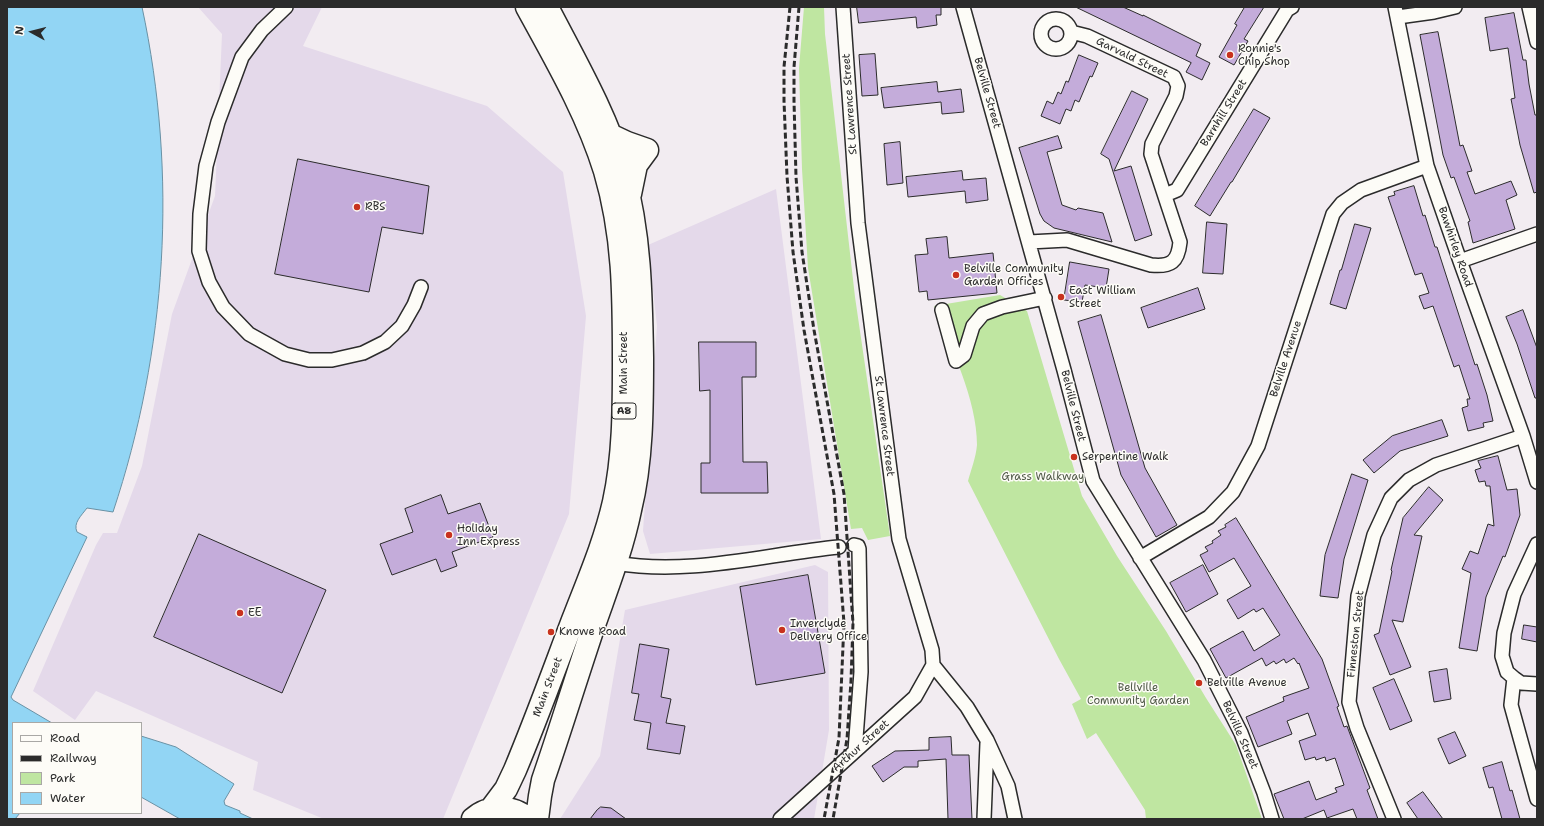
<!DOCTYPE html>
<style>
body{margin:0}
#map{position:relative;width:1544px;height:826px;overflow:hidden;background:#f2ecf1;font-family:"Shantell Sans",sans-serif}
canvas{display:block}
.frame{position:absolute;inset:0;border:8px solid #2b2b2b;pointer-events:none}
.legend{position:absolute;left:12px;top:722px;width:130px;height:92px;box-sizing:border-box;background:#fdfcf7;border:1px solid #a9a8a5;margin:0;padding:5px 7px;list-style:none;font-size:12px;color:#2b2b2b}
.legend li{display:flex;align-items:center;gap:8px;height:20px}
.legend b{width:20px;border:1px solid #a9a8a5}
.north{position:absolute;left:12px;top:12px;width:40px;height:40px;-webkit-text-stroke:3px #fdfcf7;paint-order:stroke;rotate:277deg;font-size:11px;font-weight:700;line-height:16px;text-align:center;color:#2b2b2b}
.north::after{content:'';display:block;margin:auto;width:14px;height:18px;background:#2b2b2b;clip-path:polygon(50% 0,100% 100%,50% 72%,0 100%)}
</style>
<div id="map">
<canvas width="1544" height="826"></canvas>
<div class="frame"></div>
<ul class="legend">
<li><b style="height:5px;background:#fdfcf7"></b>Road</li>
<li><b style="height:5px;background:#2b2b2b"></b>Railway</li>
<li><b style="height:11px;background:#bfe6a1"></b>Park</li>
<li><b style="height:11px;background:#92d5f4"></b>Water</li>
</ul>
<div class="north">N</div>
</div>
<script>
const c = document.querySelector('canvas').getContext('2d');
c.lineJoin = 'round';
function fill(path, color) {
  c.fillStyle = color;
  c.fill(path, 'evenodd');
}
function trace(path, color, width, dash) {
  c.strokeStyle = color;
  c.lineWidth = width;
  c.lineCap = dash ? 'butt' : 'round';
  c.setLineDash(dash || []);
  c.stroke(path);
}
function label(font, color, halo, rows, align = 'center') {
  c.font = font + ' "Shantell Sans",sans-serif';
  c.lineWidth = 3;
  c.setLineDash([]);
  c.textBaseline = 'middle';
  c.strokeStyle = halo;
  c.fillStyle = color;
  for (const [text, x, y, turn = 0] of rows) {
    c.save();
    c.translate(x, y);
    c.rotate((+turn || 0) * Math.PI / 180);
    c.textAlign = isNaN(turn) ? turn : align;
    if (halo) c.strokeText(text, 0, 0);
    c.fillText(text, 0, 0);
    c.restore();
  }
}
fill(new Path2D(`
 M 198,7 L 322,7 L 303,46 L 487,106 L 563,172 L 586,316 L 569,514 L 443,819 L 324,819 L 253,790 L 258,762 L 96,691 L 75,720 L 33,691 L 96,545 L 103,533 L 117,533 L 142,466 L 172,314 L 215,196 L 222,34 Z
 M 776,189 L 821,539 L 650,554 L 643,531 L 657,326 L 648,245 Z
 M 815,565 L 828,572 L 829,730 L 814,819 L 560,819 L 600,756 L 625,610 Z`), '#e4d9ea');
fill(new Path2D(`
 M 804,7 L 824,7 L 825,34 L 855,297 L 890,536 L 868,540 L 862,528 L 851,529 L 808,268 L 802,169 L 799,68 Z
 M 1000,295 L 1027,311 L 1082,496 L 1117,556 L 1166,631 L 1206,698 L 1236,745 L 1262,819 L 1146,819 L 1145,810 L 1096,733 L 1087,739 L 1072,704 L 1081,699 L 1059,659 L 968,481 C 971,470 976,457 977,445 C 977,400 951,347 934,306 Z`), '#bfe6a1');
const water = new Path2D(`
 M 7,7 L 142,7 C 178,175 167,350 113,512 L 87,508 C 81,516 73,523 77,532 L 87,537 L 11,697 L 13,700 L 52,723 L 13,723 L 13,813 L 20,813 L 15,819 L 7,819 Z
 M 141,736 L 176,747 L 234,784 L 224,801 L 225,805 L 240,811 L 240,813 L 253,819 L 180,819 L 141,797 Z`);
fill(water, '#92d5f4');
trace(water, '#6991a4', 1);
const building = new Path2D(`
 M 857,7 L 941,7 L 941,15 L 936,15 L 937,25 L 917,28 L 916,17 L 859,23 Z
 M 1076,7 L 1123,7 L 1143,16 L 1143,15 L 1201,44 L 1196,56 L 1210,63 L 1202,80 L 1186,72 L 1191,63 Z
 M 1245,7 L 1264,7 L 1244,39 L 1248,41 L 1234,65 L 1219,57 L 1237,25 L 1235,24 Z
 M 1514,13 L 1523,60 L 1526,60 L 1529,84 L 1535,115 L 1537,115 L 1537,192 L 1534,193 L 1520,145 L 1511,99 L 1515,98 L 1508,48 L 1490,51 L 1485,18 Z
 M 1438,32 L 1460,146 L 1463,145 L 1472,171 L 1467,172 L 1475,194 L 1511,181 L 1517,195 L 1506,200 L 1515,229 L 1473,243 L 1468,222 L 1470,221 L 1454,177 L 1451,178 L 1443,155 L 1420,35 Z
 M 875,54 L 878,95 L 862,96 L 859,55 Z
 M 1079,55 L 1098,63 L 1092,77 L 1090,76 L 1079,102 L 1075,100 L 1071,111 L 1066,109 L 1060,124 L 1041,116 L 1047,101 L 1053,104 L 1058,92 L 1061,94 L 1066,81 L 1068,82 Z
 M 937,82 L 938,92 L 961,89 L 964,112 L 942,114 L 941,102 L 884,108 L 881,88 Z
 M 1132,91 L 1148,99 L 1114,171 L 1131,166 L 1152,235 L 1135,241 L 1109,159 L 1101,154 Z
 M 1254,109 L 1270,118 L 1232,182 L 1231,182 L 1210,216 L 1195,206 Z
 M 1058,136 L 1062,148 L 1047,152 L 1062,205 L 1076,210 L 1078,208 L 1103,213 L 1112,242 L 1054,228 L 1044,221 L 1040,214 L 1019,148 Z
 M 900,142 L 903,183 L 887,185 L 884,144 Z
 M 298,159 L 429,186 L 423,234 L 382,227 L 369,292 L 275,274 Z
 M 962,171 L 963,180 L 986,178 L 988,200 L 966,203 L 965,191 L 908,197 L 906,177 Z
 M 1414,186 L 1423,216 L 1425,215 L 1435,247 L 1437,247 L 1475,365 L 1477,364 L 1487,395 L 1493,421 L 1483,423 L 1484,427 L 1468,431 L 1462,408 L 1468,406 L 1467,399 L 1470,399 L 1459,365 L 1454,367 L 1433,306 L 1424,309 L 1419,296 L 1429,293 L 1422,273 L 1415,275 L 1388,197 L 1395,195 L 1394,192 Z
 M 1207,222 L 1227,224 L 1223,274 L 1203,273 Z
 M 1355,224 L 1371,228 L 1346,309 L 1330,304 L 1340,270 L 1341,270 Z
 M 947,237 L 949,258 L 993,253 L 997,293 L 928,300 L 927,291 L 919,292 L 915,255 L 928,254 L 926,239 Z
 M 1070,262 L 1109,269 L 1106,288 L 1085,285 L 1082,302 L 1064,300 Z
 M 1198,288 L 1205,309 L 1148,328 L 1141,308 Z
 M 1523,310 L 1537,348 L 1537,398 L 1535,398 L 1517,344 L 1506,317 Z
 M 1101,315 L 1145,468 L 1177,525 L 1156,537 L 1121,475 L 1078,322 Z
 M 699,342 L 756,342 L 756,377 L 742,377 L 743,462 L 767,462 L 768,493 L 701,493 L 701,463 L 710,463 L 710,390 L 700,391 Z
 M 1442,420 L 1448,436 L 1400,451 L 1374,473 L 1363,460 L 1392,436 Z
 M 1498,456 L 1507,490 L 1517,489 L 1520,515 L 1505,557 L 1503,556 L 1486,597 L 1477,651 L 1459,648 L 1471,573 L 1462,569 L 1470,551 L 1478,554 L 1488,524 L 1494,526 L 1490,486 L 1486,486 L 1485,481 L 1479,482 L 1475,470 L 1481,468 L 1478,461 Z
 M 1352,474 L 1368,480 L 1344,559 L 1338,598 L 1320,596 L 1325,555 Z
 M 1429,487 L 1443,500 L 1414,535 L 1422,536 L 1403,622 L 1392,620 L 1411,667 L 1390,675 L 1374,635 L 1379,633 L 1392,571 L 1391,570 L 1403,518 Z
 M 441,495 L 448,514 L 480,503 L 493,537 L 452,552 L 457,566 L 441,572 L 436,559 L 392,575 L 380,544 L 413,532 L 405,509 Z
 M 1236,518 L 1322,659 L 1339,706 L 1337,707 L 1344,727 L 1347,726 L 1370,788 L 1367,790 L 1378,819 L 1357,819 L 1353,809 L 1327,818 L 1324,810 L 1302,819 L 1284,819 L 1274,794 L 1309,781 L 1316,800 L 1337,792 L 1335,788 L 1344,785 L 1335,758 L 1326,761 L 1325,757 L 1316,760 L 1315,757 L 1305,760 L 1299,741 L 1316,735 L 1308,713 L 1287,721 L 1292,734 L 1258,747 L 1246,717 L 1284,701 L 1283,697 L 1309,688 L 1299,663 L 1298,664 L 1294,658 L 1286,663 L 1284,659 L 1276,664 L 1274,661 L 1266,666 L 1262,658 L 1226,678 L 1210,649 L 1243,631 L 1254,651 L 1280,635 L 1263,608 L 1256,612 L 1254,609 L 1238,619 L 1227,600 L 1251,586 L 1234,558 L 1209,572 L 1200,555 L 1208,551 L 1205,547 L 1213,543 L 1212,541 L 1221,535 L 1218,531 L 1226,527 L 1225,525 Z
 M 199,534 L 326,590 L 282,693 L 154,637 Z
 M 1203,565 L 1218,594 L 1186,612 L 1170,583 Z
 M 808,575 L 825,673 L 756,685 L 740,587 Z
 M 1524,625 L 1537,627 L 1537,642 L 1522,639 Z
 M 640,644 L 669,649 L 661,697 L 671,699 L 666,723 L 685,726 L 680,754 L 647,749 L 651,723 L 634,720 L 639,694 L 632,693 Z
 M 1447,669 L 1451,699 L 1434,702 L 1429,672 Z
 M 1394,679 L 1412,721 L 1390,730 L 1373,688 Z
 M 1455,732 L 1466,756 L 1449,764 L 1438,739 Z
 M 951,737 L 952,755 L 969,755 L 972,819 L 948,819 L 946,759 L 918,761 L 918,767 L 904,767 L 883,782 L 872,766 L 895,751 L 929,750 L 929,738 Z
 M 1502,762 L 1510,791 L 1512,790 L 1520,819 L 1502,819 L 1493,787 L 1489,788 L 1483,768 Z
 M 1423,792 L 1443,819 L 1418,819 L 1407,803 Z
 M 601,807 L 611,808 L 626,819 L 590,819 L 597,810 Z`);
fill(building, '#c4acda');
trace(building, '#2b2b2b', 1);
const minor = new Path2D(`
 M 286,7 L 262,30 L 242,57 L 218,122 L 206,166 L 200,214 L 199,251 L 209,282 L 223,307 L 249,334 L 285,354 L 309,360 L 332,360 L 363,353 L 385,342 L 402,326 L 414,305 L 421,287
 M 843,7 L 858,223 L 899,539 L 932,650 L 933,665 L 967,707 L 987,740 L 1008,786 L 1015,819
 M 963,7 L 1064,370 L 1093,481 L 1204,660 L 1241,733 L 1264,793 L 1272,819
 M 1395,7 L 1427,166 L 1460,261 L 1523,436 L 1537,482
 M 1529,7 L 1537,42
 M 1398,17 L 1434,12 L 1455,7
 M1041 34a15 15 0 1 1 30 0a15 15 0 1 1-30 0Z
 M 1165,195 L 1177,190 L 1287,10 L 1292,7
 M 1029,242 L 1067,240 L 1151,265 C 1171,267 1178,262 1180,242 L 1151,154 L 1152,144 L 1176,96 L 1178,86 L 1174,77 L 1087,36 L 1071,32
 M 1460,261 L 1537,234
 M 942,310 L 956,361 L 964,355 L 973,326 L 983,314 L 1002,307 L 1045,298
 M 1537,544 L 1514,594 L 1504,633 L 1502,656 L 1507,672 L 1514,678 L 1511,705 L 1537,799
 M 854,545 L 858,546 L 859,549 L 861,672 L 855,751
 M 1140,558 L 1209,517 L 1233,492 L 1258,446 L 1333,214 L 1342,203 L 1361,190 L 1427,166
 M 616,563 C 689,576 766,554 839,547
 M 1514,678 L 1521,683 L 1537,684
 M 780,819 L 915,697 L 933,665
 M 984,819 L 987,743
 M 1394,819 L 1357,728 L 1349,702 L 1358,596 L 1374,535 L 1391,498 L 1409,480 L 1436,465 L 1523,436`);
const trunk = new Path2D(`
 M 610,135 L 627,143 L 647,150 L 636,165 L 630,194
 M 491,809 L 506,789 L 515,770 C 536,720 554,670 573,620 C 588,581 605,542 614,502 C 624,456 624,409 624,362 C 624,295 624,235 605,171 C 587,113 556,60 527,7
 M 473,819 C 489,805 512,805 528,819
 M 537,819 L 540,796 L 543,780 C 561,728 577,675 595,622 C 608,585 622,549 630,510 C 642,461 642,408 642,357 C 641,295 640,233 623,172 C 606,114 575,61 547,7`);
trace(minor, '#2b2b2b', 16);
trace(trunk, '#2b2b2b', 25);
trace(minor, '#fdfcf7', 13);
trace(trunk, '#fdfcf7', 22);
trace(new Path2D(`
 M 790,7 L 784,67 L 784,101 L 787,176 L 793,252 L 804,330 L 834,494 L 844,623 L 839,738 L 824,819
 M 799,7 L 794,67 L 794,101 L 796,177 L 802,252 L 814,330 L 844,494 L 853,623 L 851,681 L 847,739 L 833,819`), '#2b2b2b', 3, [6, 3]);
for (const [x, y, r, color] of [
 [1230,55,4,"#c8321e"],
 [357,207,4,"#c8321e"],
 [956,275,4,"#c8321e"],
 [1061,297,4,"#c8321e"],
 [1074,457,4,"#c8321e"],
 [449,535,4,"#c8321e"],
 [240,613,4,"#c8321e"],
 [782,630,4,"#c8321e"],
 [551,632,4,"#c8321e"],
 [1199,683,4,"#c8321e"]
]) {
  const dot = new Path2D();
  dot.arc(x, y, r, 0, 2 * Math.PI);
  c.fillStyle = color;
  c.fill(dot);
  trace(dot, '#fdfcf7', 1.5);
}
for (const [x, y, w] of [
 [624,411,24]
]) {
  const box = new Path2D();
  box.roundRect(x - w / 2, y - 8, w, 16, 3);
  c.fillStyle = '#fdfcf7';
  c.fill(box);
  trace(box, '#2b2b2b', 1);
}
label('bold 10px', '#2b2b2b', null, [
 ["A8",624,411]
]);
label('11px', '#2b2b2b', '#fdfcf7', [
 ["Ronnie's",1238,49],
 ["Chip Shop",1238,62],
 ["RBS",365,207],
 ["Belville Community",964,269],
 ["Garden Offices",964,282],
 ["East William",1069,291],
 ["Street",1069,304],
 ["Serpentine Walk",1082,457],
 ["Holiday",457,529],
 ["Inn Express",457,542],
 ["EE",248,613],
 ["Inverclyde",790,624],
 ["Delivery Office",790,637],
 ["Knowe Road",559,632],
 ["Belville Avenue",1207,683]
], 'left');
label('11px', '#2b2b2b', '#fdfcf7', [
 ["Garvald Street",1132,58,26],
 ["Belville Street",987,93,74],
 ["St Lawrence Street",850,104,-94],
 ["Barnhill Street",1224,113,-58],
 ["Bawhirley Road",1455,247,71],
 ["Belville Avenue",1286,359,-72],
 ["Main Street",624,363,-90],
 ["Belville Street",1073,406,76],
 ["St Lawrence Street",884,426,83],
 ["Finneston Street",1356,634,-84],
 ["Main Street",548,687,-69],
 ["Belville Street",1240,735,66],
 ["Arthur Street",861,746,-42]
]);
label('11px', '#505a48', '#fdfcf7', [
 ["Grass Walkway",1043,477],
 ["Bellville",1138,688],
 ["Community Garden",1138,701]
]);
</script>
